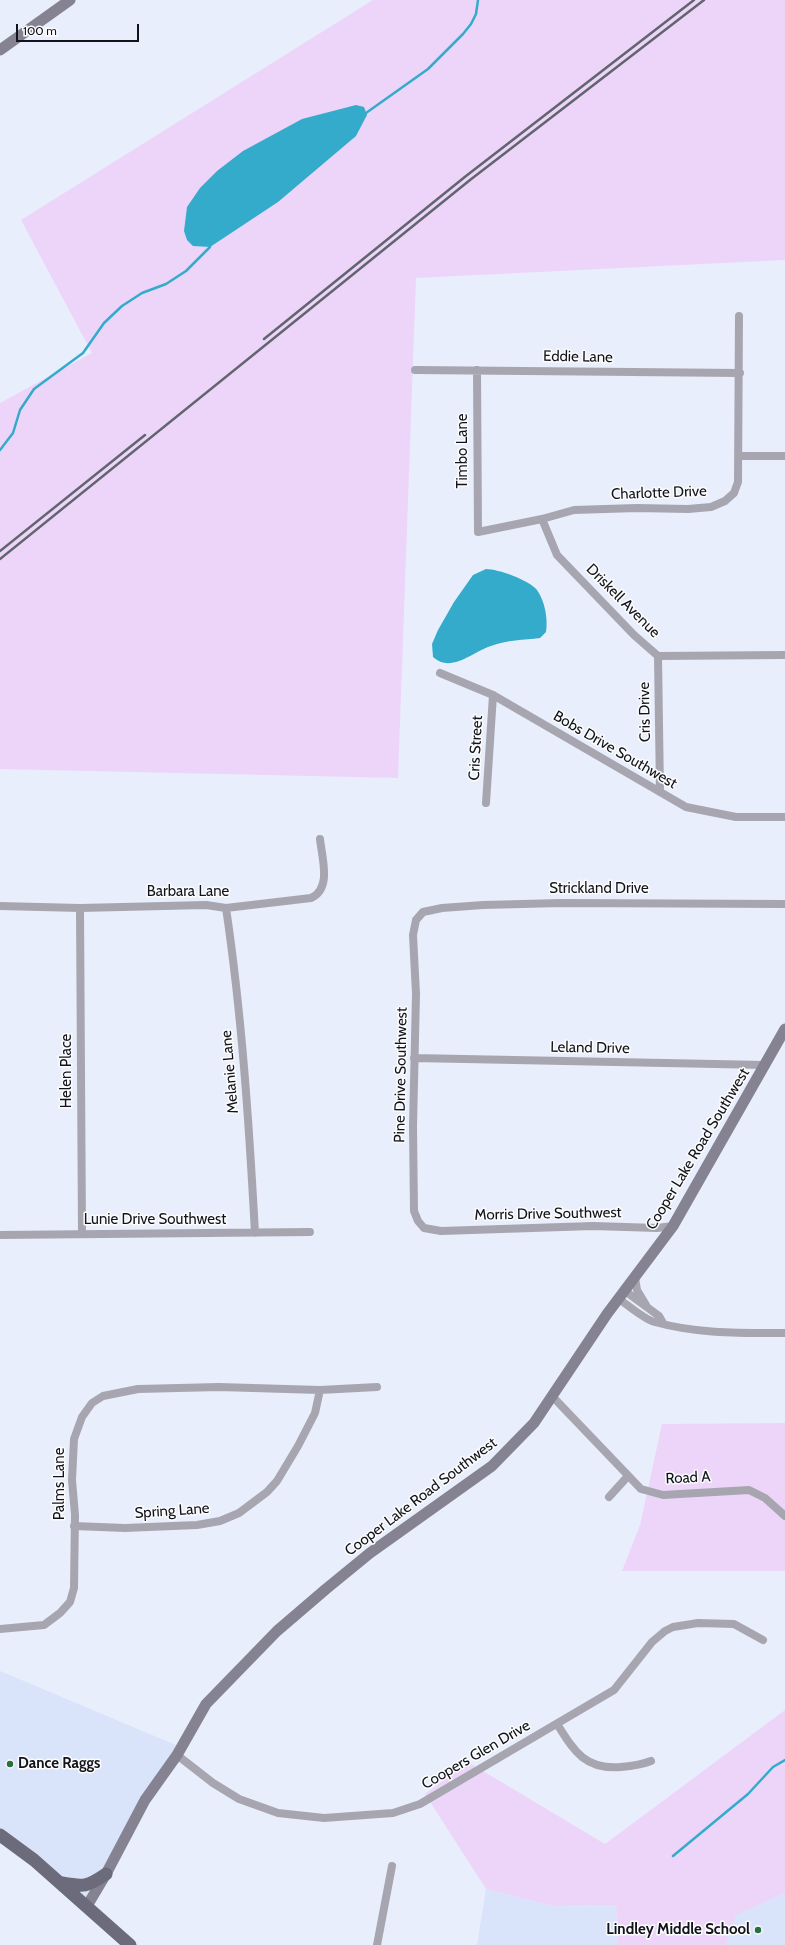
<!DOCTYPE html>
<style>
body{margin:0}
#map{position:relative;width:785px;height:1945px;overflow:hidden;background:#e9eefc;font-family:Cabin,sans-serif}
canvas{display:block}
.scale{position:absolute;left:16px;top:24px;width:123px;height:18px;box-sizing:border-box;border:2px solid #10131a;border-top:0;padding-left:5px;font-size:12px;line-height:14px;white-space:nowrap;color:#10131a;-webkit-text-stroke:3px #fcfcfc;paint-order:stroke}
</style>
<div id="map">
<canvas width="785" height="1945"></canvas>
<div class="scale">100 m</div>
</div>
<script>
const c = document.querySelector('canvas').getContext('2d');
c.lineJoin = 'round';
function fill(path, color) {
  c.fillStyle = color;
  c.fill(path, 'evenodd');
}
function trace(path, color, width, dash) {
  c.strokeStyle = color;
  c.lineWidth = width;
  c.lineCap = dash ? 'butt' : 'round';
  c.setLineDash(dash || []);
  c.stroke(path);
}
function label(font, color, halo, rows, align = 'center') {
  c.font = font + ' Cabin,sans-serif';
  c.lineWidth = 3;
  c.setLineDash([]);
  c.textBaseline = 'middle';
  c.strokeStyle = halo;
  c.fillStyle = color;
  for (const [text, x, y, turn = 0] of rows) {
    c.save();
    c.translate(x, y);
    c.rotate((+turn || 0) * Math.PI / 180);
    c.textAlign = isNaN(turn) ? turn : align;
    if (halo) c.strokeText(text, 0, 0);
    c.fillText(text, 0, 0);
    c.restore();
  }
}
fill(new Path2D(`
 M 0,1671 L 183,1748 L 85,1902 L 0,1837 Z
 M 486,1889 L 552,1906 L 616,1905 L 618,1945 L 477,1945 Z
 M 785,1893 L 785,1945 L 726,1945 L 735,1915 Z`), '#d9e3fa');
fill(new Path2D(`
 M 373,0 L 785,0 L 785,260 L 416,278 L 398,778 L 0,769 L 0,403 L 92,353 L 21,220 Z
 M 785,1423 L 785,1571 L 622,1571 L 640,1525 L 662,1424 Z
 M 785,1710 L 785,1893 L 736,1915 L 726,1945 L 618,1945 L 616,1905 L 552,1906 L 486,1889 L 425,1794 L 468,1762 L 605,1844 Z`), '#edd5f9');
fill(new Path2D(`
 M 356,105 L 364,107 L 367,115 L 356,136 L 278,202 L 210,247 L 193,246 L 187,240 L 184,231 L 187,207 L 200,188 L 217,171 L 243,151 L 302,119 Z
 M 486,569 C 498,569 529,580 537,590 C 545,601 548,619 546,632 L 540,638 C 524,640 507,640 491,646 C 474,651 451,674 433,657 L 432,644 L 438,630 L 454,602 L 473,575 Z`), '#34abcb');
trace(new Path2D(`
 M 366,113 L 428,69 L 463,34 L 471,24 L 476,14 L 478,0
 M 0,450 L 13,433 L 20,410 L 34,389 L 83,353 L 104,323 L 122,306 L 142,293 L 166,284 L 186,271 L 210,247
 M 673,1856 L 748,1794 L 773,1767 L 785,1760`), '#34abcb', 2.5);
trace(new Path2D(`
 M 415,370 L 740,373
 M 477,370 L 478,532 L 542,519 L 574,510 L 637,508 L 688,509 L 711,507 L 725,501 L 734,493 L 738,482 L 739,316
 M 739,456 L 785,456
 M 542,519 L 557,555 L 634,635 L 658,656 L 785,655
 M 658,656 L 660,792
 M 440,673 L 493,695 L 686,807 L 736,817 L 785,817
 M 486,803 L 493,695
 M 0,906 L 80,908 L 206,905 L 226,908 L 311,898 C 332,889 322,858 320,839
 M 80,908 L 82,1234
 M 226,908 C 242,1016 249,1124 255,1233
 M 414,1058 L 765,1065
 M 673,1226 L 657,1228 L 593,1226 L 441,1231 L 424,1228 L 418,1221 L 414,1211 L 413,1127 L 416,994 L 413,935 L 416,920 L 423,912 L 442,908 L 483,905 L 561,903 L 785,904
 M 0,1235 L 310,1232
 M 635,1278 L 637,1290 L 646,1305
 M 625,1291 L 659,1316 L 663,1323
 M 619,1299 C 628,1305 645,1320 655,1322 C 697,1334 741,1333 785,1333
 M 552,1396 L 641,1489 L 663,1495 L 749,1490 L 765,1498 L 785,1516
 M 609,1497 L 628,1476
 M 74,1526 L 125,1528 L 197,1525 L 220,1521 L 239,1513 L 267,1492 L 277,1481 L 298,1446 L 315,1413 L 320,1390
 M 0,1629 L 44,1625 L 60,1613 L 70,1602 L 74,1588 L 75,1515 L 72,1480 L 74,1439 L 82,1417 L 92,1403 L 103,1396 L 138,1389 L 219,1387 L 320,1390 L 377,1387
 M 557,1724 C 574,1751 585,1770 621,1767 C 632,1766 641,1765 651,1761
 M 177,1755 L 213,1783 L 239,1799 L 278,1813 L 324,1818 L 393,1813 L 420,1804 L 614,1690 L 652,1642 L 665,1631 L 673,1627 L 698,1623 L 734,1624 L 763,1640
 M 377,1945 L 392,1866`), '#a7a6b0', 8);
trace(new Path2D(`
 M 0,50 L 70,0
 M 87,1906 L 106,1874 L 145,1800 L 177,1755 L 206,1704 L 277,1631 L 326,1589 L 370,1553 L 492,1466 L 534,1423 L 607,1314 L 673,1226 L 785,1029`), '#858391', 11);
trace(new Path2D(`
 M 0,1835 L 34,1860 L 130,1945
 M 62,1883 C 84,1887 87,1887 106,1874`), '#6c6b7c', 13);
trace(new Path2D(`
 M 264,339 L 466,176 L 694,0
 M 0,551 L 145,435
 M 0,559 L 470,180 L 704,0`), '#61656f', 2.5);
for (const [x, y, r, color] of [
 [10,1764,4,"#29703d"],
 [758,1930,4,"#29703d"]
]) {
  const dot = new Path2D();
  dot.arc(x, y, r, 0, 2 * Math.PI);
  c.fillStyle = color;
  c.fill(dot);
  trace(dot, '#fcfcfc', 1.5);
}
label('15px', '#10131a', '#fcfcfc', [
 ["Eddie Lane",578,357,1],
 ["Timbo Lane",463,451,-90],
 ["Charlotte Drive",659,493,-2],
 ["Driskell Avenue",623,601,45],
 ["Cris Drive",645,712,-91],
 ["Cris Street",476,748,-87],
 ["Bobs Drive Southwest",615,750,30],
 ["Strickland Drive",599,889],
 ["Barbara Lane",188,892],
 ["Leland Drive",590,1048,1],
 ["Helen Place",67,1071,-90],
 ["Melanie Lane",230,1072,-95],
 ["Pine Drive Southwest",401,1075,-89],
 ["Cooper Lake Road Southwest",698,1149,-59],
 ["Morris Drive Southwest",548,1214,-1],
 ["Lunie Drive Southwest",155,1220],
 ["Road A",688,1478,-3],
 ["Palms Lane",60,1484,-90],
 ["Cooper Lake Road Southwest",421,1497,-37],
 ["Spring Lane",172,1511,-4],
 ["Coopers Glen Drive",476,1755,-30]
]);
label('bold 15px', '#10131a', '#fcfcfc', [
 ["Dance Raggs",18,1764],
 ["Lindley Middle School",750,1930,"right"]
], 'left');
</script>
